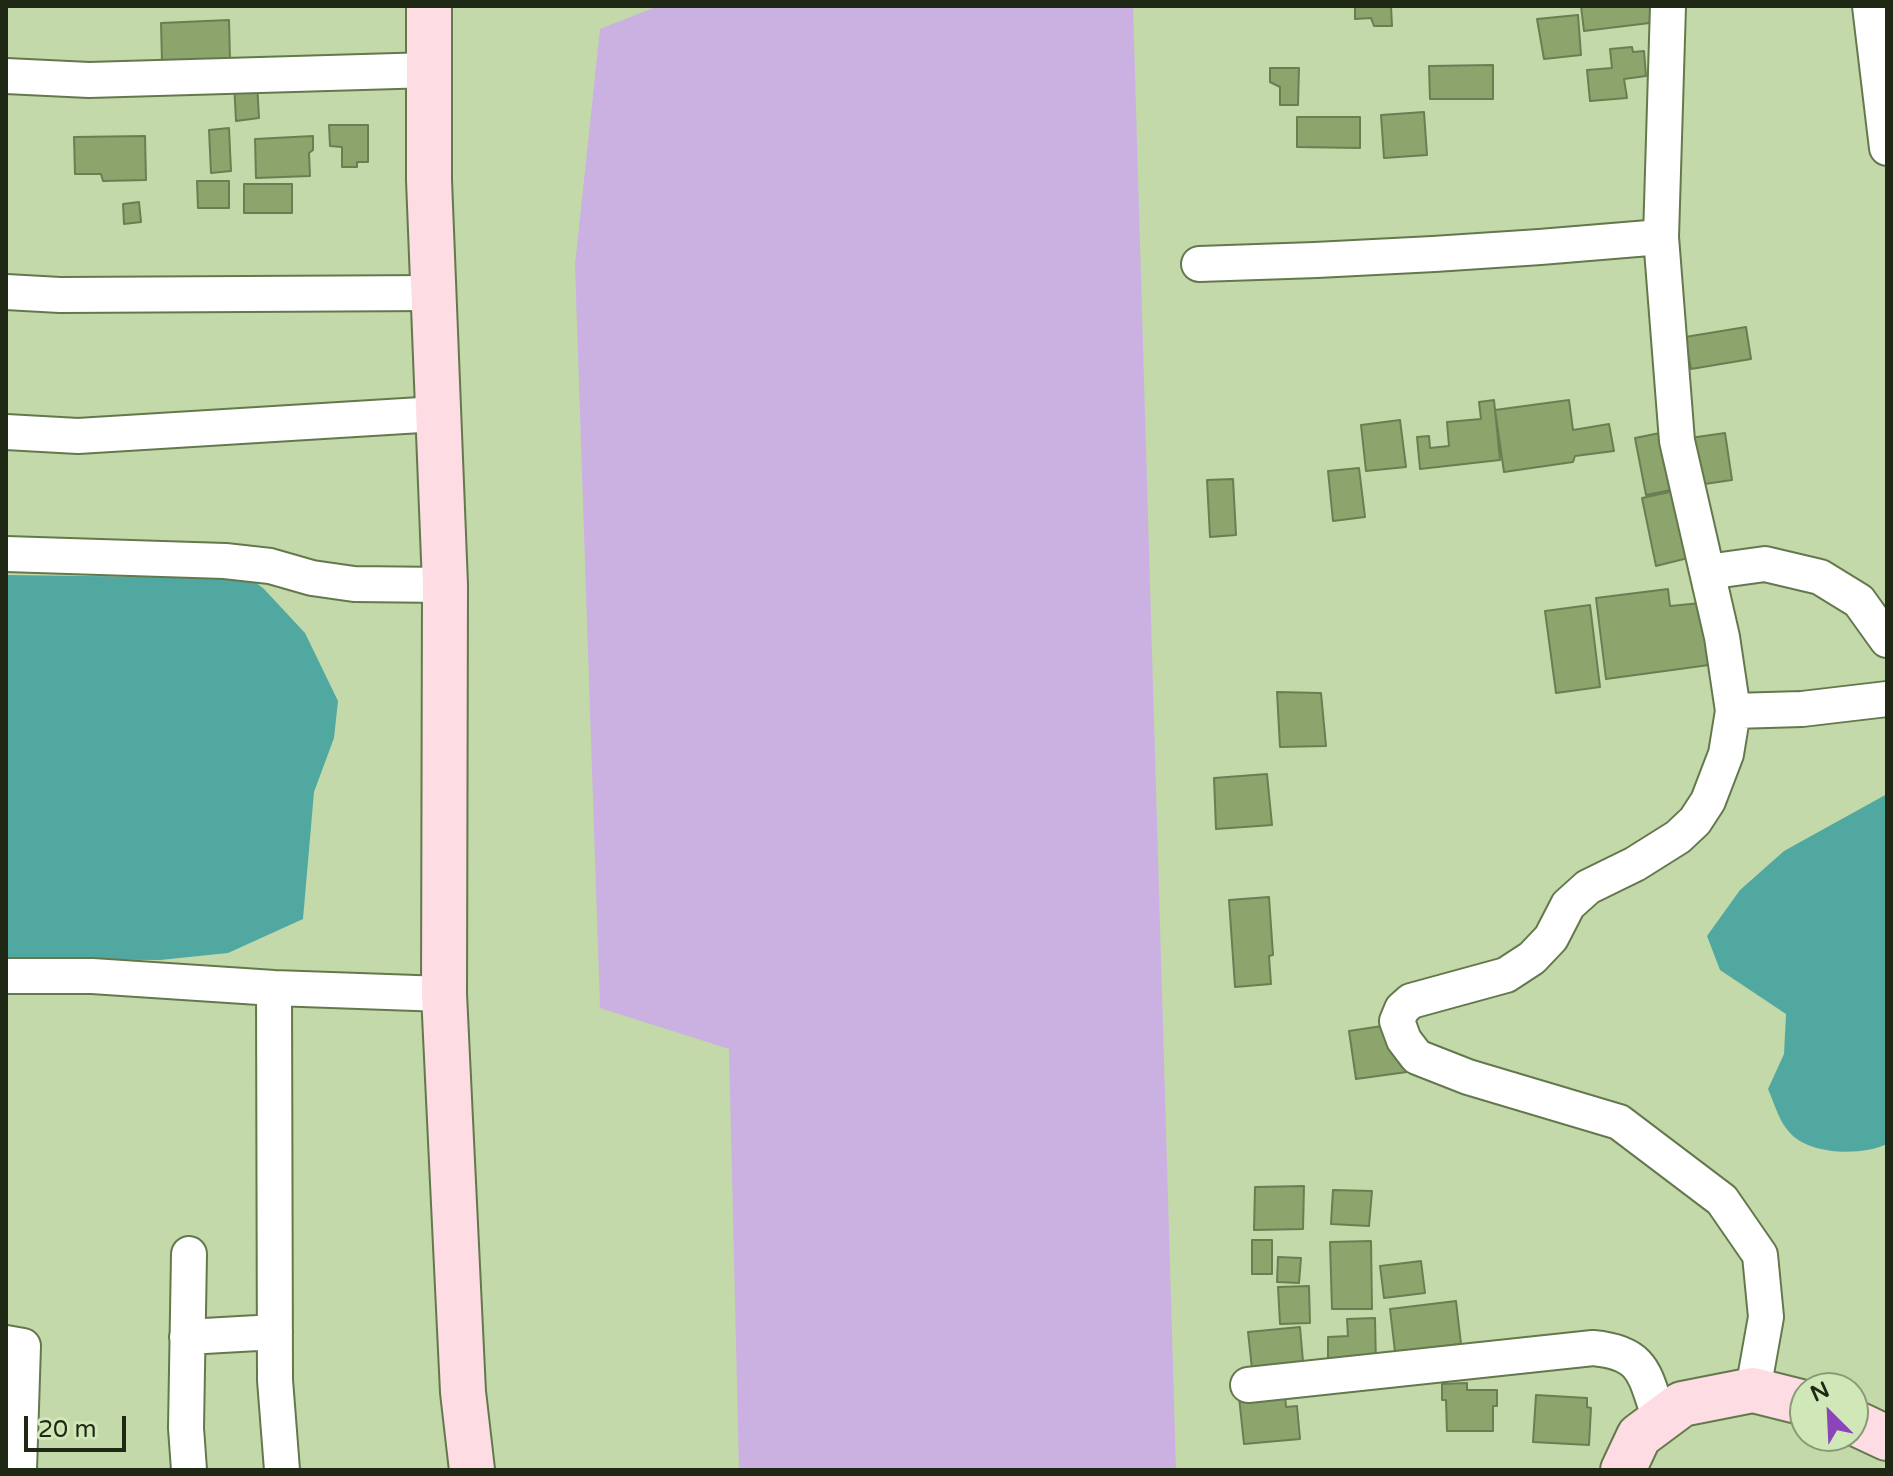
<!DOCTYPE html>
<style>
body{margin:0}
#map{position:relative;width:1893px;height:1476px;overflow:hidden;background:#c3d9aa;font-family:"Varela Round",sans-serif}
canvas{display:block}
.frame{position:absolute;inset:0;border:8px solid #1f2715;pointer-events:none}
.north{position:absolute;left:1789px;top:1372px;width:80px;height:80px;box-sizing:border-box;background:#d0e7b7;border:2px solid #899a76;border-radius:50%;rotate:336deg;font-size:22px;font-weight:700;line-height:32px;text-align:center;color:#1f2715}
.north::after{content:'';display:block;margin:auto;width:28px;height:36px;background:#8945b9;clip-path:polygon(50% 0,100% 100%,50% 72%,0 100%)}
.scale{position:absolute;left:24px;top:1416px;width:102px;height:36px;box-sizing:border-box;border:4px solid #1f2715;border-top:0;padding-left:10px;font-size:24px;line-height:28px;white-space:nowrap;color:#1f2715;-webkit-text-stroke:6px #d0e7b7;paint-order:stroke}
</style>
<div id="map">
<canvas width="1893" height="1476"></canvas>
<div class="frame"></div>
<div class="north">N</div>
<div class="scale">20 m</div>
</div>
<script>
const c = document.querySelector('canvas').getContext('2d');
c.lineJoin = 'round';
function fill(path, color) {
  c.fillStyle = color;
  c.fill(path, 'evenodd');
}
function trace(path, color, width, dash) {
  c.strokeStyle = color;
  c.lineWidth = width;
  c.lineCap = dash ? 'butt' : 'round';
  c.setLineDash(dash || []);
  c.stroke(path);
}
fill(new Path2D(`
 M 658,6 L 1133,6 L 1176,1470 L 739,1470 L 729,1049 L 600,1008 L 575,265 L 600,29 Z`), '#cab1e1');
fill(new Path2D(`
 M 6,575 L 250,578 L 264,589 L 305,633 L 338,701 L 334,738 L 314,792 L 303,919 L 228,953 L 160,960 L 6,959 Z
 M 1887,794 L 1887,1144 C 1862,1156 1811,1155 1791,1134 C 1779,1122 1775,1105 1768,1089 L 1784,1054 L 1786,1014 L 1720,970 L 1707,936 L 1740,890 L 1784,851 Z`), '#51a8a1');
const building = new Path2D(`
 M 1355,6 L 1391,6 L 1392,26 L 1374,26 L 1371,18 L 1355,19 Z
 M 1581,6 L 1656,6 L 1658,22 L 1584,31 Z
 M 1578,15 L 1581,55 L 1544,59 L 1537,19 Z
 M 229,20 L 230,59 L 162,62 L 161,23 Z
 M 1632,47 L 1633,52 L 1644,51 L 1646,76 L 1624,79 L 1627,98 L 1590,101 L 1587,70 L 1612,68 L 1610,49 Z
 M 1493,65 L 1493,99 L 1430,99 L 1429,66 Z
 M 1270,68 L 1299,68 L 1298,105 L 1280,105 L 1280,87 L 1270,82 Z
 M 234,82 L 257,82 L 259,118 L 236,121 Z
 M 1424,112 L 1427,155 L 1384,158 L 1381,115 Z
 M 1297,117 L 1360,117 L 1360,148 L 1297,147 Z
 M 329,125 L 368,125 L 368,162 L 357,162 L 357,167 L 342,167 L 342,147 L 330,146 Z
 M 229,128 L 231,171 L 211,173 L 209,130 Z
 M 145,136 L 146,180 L 103,181 L 101,174 L 75,174 L 74,137 Z
 M 313,136 L 313,150 L 309,153 L 310,176 L 256,178 L 255,139 Z
 M 197,181 L 229,181 L 229,208 L 198,208 Z
 M 244,184 L 292,184 L 292,213 L 244,213 Z
 M 139,202 L 141,222 L 124,224 L 123,204 Z
 M 1746,327 L 1751,359 L 1691,369 L 1685,337 Z
 M 1494,400 L 1500,460 L 1420,469 L 1417,437 L 1429,436 L 1430,448 L 1449,446 L 1447,422 L 1481,419 L 1479,402 Z
 M 1569,400 L 1573,430 L 1609,424 L 1614,451 L 1575,456 L 1573,462 L 1504,472 L 1495,410 Z
 M 1400,420 L 1406,467 L 1366,471 L 1361,425 Z
 M 1660,433 L 1671,490 L 1646,495 L 1635,438 Z
 M 1725,433 L 1732,480 L 1698,485 L 1690,438 Z
 M 1359,468 L 1365,517 L 1333,521 L 1328,471 Z
 M 1233,479 L 1236,535 L 1210,537 L 1207,480 Z
 M 1674,491 L 1688,558 L 1656,566 L 1642,498 Z
 M 1668,589 L 1670,606 L 1701,603 L 1709,665 L 1606,679 L 1596,598 Z
 M 1590,605 L 1600,687 L 1556,693 L 1545,611 Z
 M 1277,692 L 1321,693 L 1326,746 L 1280,747 Z
 M 1267,774 L 1272,825 L 1216,829 L 1214,778 Z
 M 1269,897 L 1273,955 L 1269,956 L 1271,984 L 1235,987 L 1229,900 Z
 M 1395,1024 L 1407,1072 L 1356,1079 L 1349,1031 Z
 M 1304,1186 L 1303,1229 L 1254,1230 L 1255,1187 Z
 M 1333,1190 L 1372,1191 L 1369,1226 L 1331,1224 Z
 M 1252,1240 L 1272,1240 L 1272,1274 L 1252,1274 Z
 M 1371,1241 L 1372,1309 L 1332,1309 L 1330,1242 Z
 M 1278,1257 L 1301,1258 L 1299,1283 L 1277,1282 Z
 M 1421,1261 L 1425,1293 L 1384,1298 L 1380,1266 Z
 M 1309,1286 L 1310,1323 L 1280,1324 L 1278,1287 Z
 M 1456,1301 L 1461,1344 L 1395,1352 L 1390,1309 Z
 M 1375,1318 L 1376,1367 L 1328,1368 L 1328,1337 L 1348,1336 L 1347,1319 Z
 M 1300,1327 L 1304,1373 L 1253,1378 L 1248,1332 Z
 M 1467,1383 L 1467,1390 L 1497,1390 L 1497,1406 L 1493,1406 L 1493,1431 L 1447,1431 L 1446,1400 L 1442,1400 L 1442,1384 Z
 M 1285,1393 L 1286,1407 L 1297,1406 L 1300,1439 L 1244,1444 L 1239,1397 Z
 M 1536,1395 L 1587,1398 L 1587,1407 L 1591,1408 L 1589,1445 L 1533,1442 Z`);
fill(building, '#8ba56c');
trace(building, '#6a7e52', 2);
const street = new Path2D(`
 M 1668,6 L 1661,237 L 1677,441 L 1722,637 L 1733,711 L 1726,754 L 1708,801 L 1695,821 L 1678,837 L 1635,864 L 1588,887 L 1568,905 L 1551,938 L 1532,958 L 1506,975 L 1411,1001 L 1402,1009 L 1397,1021 L 1404,1040 L 1417,1057 L 1468,1077 L 1619,1122 L 1722,1200 L 1760,1255 L 1766,1317 L 1753,1390
 M 1870,6 L 1887,148
 M 6,76 L 89,80 L 431,70
 M 1199,264 C 1354,260 1507,251 1661,237
 M 6,292 L 60,295 L 433,293
 M 6,432 L 78,436 L 437,414
 M 6,554 L 225,561 L 270,566 L 312,578 L 354,584 L 445,585
 M 1707,572 L 1765,564 L 1820,577 L 1859,601 L 1887,640
 M 1733,711 L 1802,709 L 1887,699
 M 6,976 L 92,976 L 274,988 L 444,994
 M 274,988 L 275,1380 L 282,1470
 M 187,1337 L 275,1332
 M 6,1343 L 23,1346 L 19,1470
 M 1248,1385 L 1593,1348 C 1646,1353 1644,1375 1660,1419
 M 189,1470 L 186,1428 L 189,1254`);
const secondary = new Path2D(`
 M 429,6 L 429,180 L 445,585 L 444,994 L 463,1392 L 472,1470
 M 1853,1422 L 1887,1438
 M 1623,1470 L 1639,1436 L 1682,1404 L 1753,1390 L 1805,1403`);
trace(street, '#64784d', 38);
trace(secondary, '#64784d', 48);
trace(street, '#fff', 34);
trace(secondary, '#fedce3', 44);
</script>
